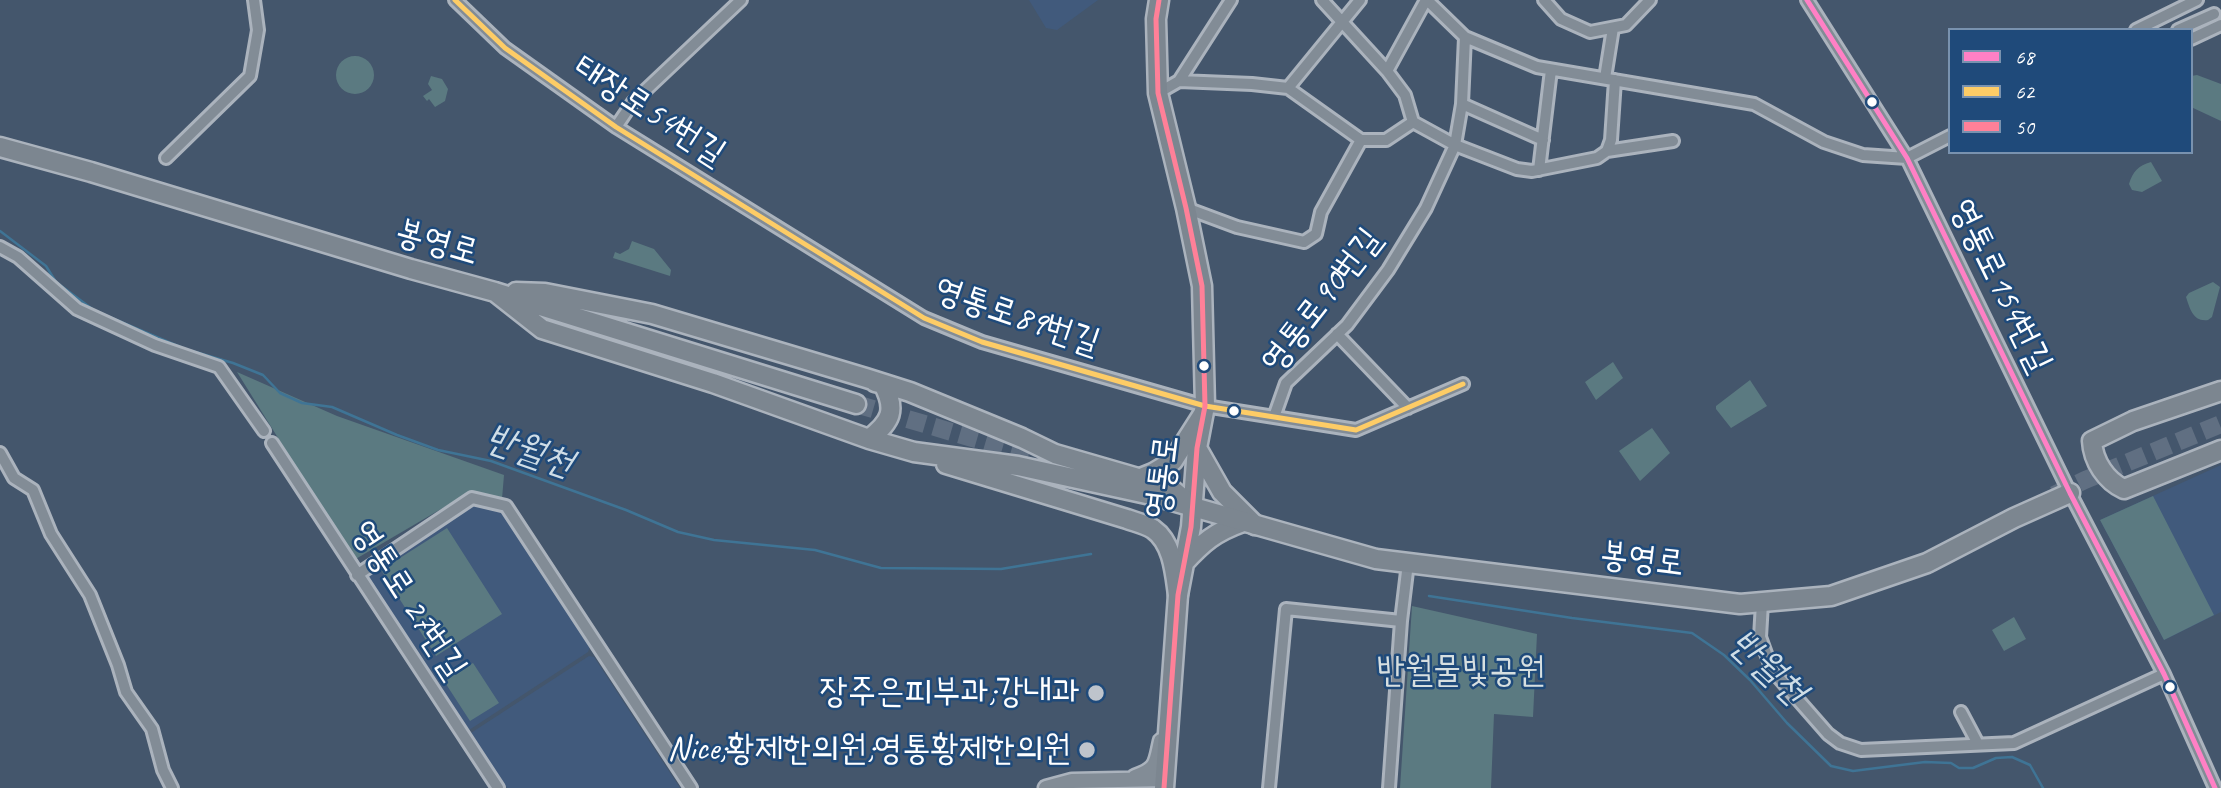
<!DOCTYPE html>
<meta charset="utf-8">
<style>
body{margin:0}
#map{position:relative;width:2221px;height:788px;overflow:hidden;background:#44566c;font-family:Caveat,sans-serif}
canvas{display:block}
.legend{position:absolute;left:1948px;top:28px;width:245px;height:126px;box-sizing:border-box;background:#1f4a7a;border:2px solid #7992af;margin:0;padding:9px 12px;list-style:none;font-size:21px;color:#fff}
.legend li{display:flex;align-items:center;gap:14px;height:35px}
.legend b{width:35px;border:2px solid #7992af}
</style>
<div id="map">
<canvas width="2221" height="788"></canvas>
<ul class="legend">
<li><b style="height:9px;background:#ff80c5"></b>68</li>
<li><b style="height:9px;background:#fdcc66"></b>62</li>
<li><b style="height:9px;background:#ff8098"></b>50</li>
</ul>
</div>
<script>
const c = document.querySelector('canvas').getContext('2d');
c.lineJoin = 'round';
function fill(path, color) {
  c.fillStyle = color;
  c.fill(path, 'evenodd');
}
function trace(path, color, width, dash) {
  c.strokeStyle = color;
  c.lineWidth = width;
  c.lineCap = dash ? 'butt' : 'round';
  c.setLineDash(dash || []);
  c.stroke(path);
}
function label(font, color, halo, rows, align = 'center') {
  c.font = font + ' Caveat,"Poor Story",sans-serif';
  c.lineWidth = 5;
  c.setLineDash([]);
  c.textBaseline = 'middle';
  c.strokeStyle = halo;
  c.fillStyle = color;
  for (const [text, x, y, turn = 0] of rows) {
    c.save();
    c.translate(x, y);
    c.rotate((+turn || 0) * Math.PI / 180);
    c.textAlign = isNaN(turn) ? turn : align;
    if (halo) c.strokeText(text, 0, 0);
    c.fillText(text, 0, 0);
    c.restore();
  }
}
fill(new Path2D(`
 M 1029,0 L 1098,0 L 1057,30 L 1046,28 Z
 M 2221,465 L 2221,612 L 2164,640 L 2100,520 Z
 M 475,504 L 504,512 L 590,646 L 588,652 L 469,730 L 366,573 Z
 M 589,656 L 594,657 L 680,788 L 507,788 L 471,733 Z`), '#415a7c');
fill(new Path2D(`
 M336 75a19 19 0 1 1 38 0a19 19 0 1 1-38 0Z
 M 2197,75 L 2221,84 L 2221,121 L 2191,107 L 2191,76 Z
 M 431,76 L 442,79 L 448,89 L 445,101 L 435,107 L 429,99 L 427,101 L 423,96 L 432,90 L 428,84 Z
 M 2151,162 L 2162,181 L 2142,192 L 2132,190 L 2129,184 C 2133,171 2138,166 2151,162 Z
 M 632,241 L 654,249 L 671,270 L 670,276 L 613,258 L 615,252 L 620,254 L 629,249 Z
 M 2213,282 L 2220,287 L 2212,317 L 2208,320 C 2193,322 2190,309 2186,297 L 2189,293 Z
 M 1613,362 L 1623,378 L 1596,400 L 1585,382 Z
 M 237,372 L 337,416 L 504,475 L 502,499 L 470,492 L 354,560 Z
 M 1750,380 L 1767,406 L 1731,428 L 1716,409 L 1716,406 Z
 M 1652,428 L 1670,453 L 1640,481 L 1619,451 Z
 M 2153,496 L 2214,615 L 2164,640 L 2100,520 Z
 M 447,528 L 502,614 L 436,656 L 381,570 Z
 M 1412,606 L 1537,634 L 1533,717 L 1494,714 L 1491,788 L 1400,788 Z
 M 2014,617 L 2026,639 L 2004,651 L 1992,630 Z
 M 473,663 L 499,703 L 470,721 L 444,681 Z`), '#5b7a81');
trace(new Path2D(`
 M 0,231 L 46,266 L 56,282 L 95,311 L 185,349 L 233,363 L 263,375 L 280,393 L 302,403 L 332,407 L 397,435 L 438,450 L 491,461 L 626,510 L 678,532 L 714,540 L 815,550 L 881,568 L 1001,569 L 1091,554
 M 1429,596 L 1572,618 L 1692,633 L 1724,655 L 1750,680 L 1787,723 L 1831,766 L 1853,771 L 1925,762 L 1951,763 L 1959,768 L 1973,768 L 1996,758 L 2012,757 L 2030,765 L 2043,788`), '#3f7495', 2.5);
trace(new Path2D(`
 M 856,404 L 1068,466
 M 2054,495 L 2085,480 L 2221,424`), '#606f82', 18, [18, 9]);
const minor = new Path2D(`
 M 455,0 L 505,48 L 616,127 L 924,318 L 982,342 L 1205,406 L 1356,430 L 1463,384
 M 1322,0 L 1387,71 L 1405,95 L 1413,122 L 1455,145 L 1517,169 L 1532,171 L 1597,158 L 1607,151 L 1611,140 L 1615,80
 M 1427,0 L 1465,37 L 1537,67 L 1754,104 L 1824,142 L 1863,155 L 1907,158 L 1950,136
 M 1544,0 L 1561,19 L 1590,32 L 1626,25 L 1650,0
 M 1807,0 L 1907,158 L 2070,493 L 2164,674 L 2215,788
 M 2136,30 L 2197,0
 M 2178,30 L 2214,14
 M 2191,39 L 2221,25
 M 1387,71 L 1426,0
 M 1605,78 L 1613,28
 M 1179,81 L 1231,0
 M 1288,88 L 1360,0
 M 1158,93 L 1179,81 L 1252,84 L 1288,88 L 1361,140
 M 1462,104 L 1543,140
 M 616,127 L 633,102 L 741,0
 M 1607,151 L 1673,141
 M 166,158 L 250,76 L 258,30 L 254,0
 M 1539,170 L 1551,70
 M 1186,208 L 1237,227 L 1304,242 L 1316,234 L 1321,212 L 1361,140 L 1386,140 L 1413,122
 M 0,247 L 18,257 L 77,309 L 155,345 L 219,367 L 264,431
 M 1337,334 L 1408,408
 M 1274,417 L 1286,383 L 1347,325 L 1388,270 L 1426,208 L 1455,145 L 1462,104 L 1465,37
 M 272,443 L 498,788
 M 0,453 L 14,478 L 33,490 L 51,534 L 90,595 L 118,665 L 126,692 L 152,729 L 163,770 L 172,788
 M 357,575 L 472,498 L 506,506 L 691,788
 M 1762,603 L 1760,637 L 1772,670 L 1828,734 L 1840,743 L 1861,750 L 2014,743 L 2164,674
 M 1961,712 L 1978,744
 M 1269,788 L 1286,609 L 1401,621
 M 1389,788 L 1401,621 L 1408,563`);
const tertiary = new Path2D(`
 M 1135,777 C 1158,769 1156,763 1161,741
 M 1046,788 L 1072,781 L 1164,779`);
const primary = new Path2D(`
 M 1159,0 L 1156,19 L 1158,93 L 1186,208 L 1202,286 L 1205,406 L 1197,448 L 1191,527 L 1178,595 L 1164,788
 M 1197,448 L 1222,492 L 1255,525
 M 1183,564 C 1203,542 1215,532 1243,522`);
const trunk = new Path2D(`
 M 0,147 L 91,172 L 411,269 L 495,292 L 856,404
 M 495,292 L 542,329 L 713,383 L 869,439 L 914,452 L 1018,466 L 1151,495 L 1376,559 L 1740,604 L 1831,596 L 1927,563 L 2014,518 L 2070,493
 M 516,292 L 545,293 L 652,314 L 866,378 L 910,392 L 1022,438 L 1055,454 L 1169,487 L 1187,502
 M 2221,391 L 2133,421 L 2092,441 C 2093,461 2106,481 2124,489 L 2221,450
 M 869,439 C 891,422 897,410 883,384 L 875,382
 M 946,464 L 1127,519 C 1135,522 1145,524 1153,529 C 1173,543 1175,573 1178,595
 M 1138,479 L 1153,473 L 1173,461 L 1203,414`);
trace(minor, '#abb3bd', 16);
trace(tertiary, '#abb3bd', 19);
trace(primary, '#abb3bd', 23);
trace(trunk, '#abb3bd', 23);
trace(minor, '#828c96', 10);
trace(tertiary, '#828c96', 14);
trace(primary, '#7c8690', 18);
trace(trunk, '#7c8690', 18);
trace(new Path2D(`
 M 1807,0 L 1907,158 L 2070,493 L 2164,674 L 2215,788`), '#ff80c5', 5);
trace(new Path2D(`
 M 455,0 L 505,48 L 616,127 L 924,318 L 982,342 L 1205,406 L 1356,430 L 1463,384`), '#fdcc66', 5);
trace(new Path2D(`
 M 1159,0 L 1156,19 L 1158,93 L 1186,208 L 1202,286 L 1205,406 L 1197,448 L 1191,527 L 1178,595 L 1164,788`), '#ff8098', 5);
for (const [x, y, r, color] of [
 [1872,102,6,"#fff"],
 [1204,366,6,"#fff"],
 [1234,411,6,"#fff"],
 [2170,687,6,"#fff"],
 [1096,693,9,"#bec4cc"],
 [1087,750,9,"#bec4cc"]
]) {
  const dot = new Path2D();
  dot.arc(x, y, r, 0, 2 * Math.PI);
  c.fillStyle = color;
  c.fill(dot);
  trace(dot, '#1f4a7a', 2.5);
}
label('35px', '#fff', '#1f4a7a', [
 ["태장로54번길",649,111,33],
 ["봉영로",437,243,16],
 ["영통로154번길",2000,286,64],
 ["영통로90번길",1322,301,-52],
 ["영통로89번길",1017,317,19],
 ["영통로",1163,477,-83],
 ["봉영로",1642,560,7],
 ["영통로 27번길",408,600,57]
]);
label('35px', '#d7dfe0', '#1f4a7a', [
 ["반월물빛공원",1461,672]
]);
label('35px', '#fff', '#1f4a7a', [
 ["장주은피부과;강내과",1080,693],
 ["Nice;황제한의원;영통황제한의원",1071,750]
], 'right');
label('italic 37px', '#cfdde6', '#1f4a7a', [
 ["반월천",529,452,19],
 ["반월천",1767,668,43]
]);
</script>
